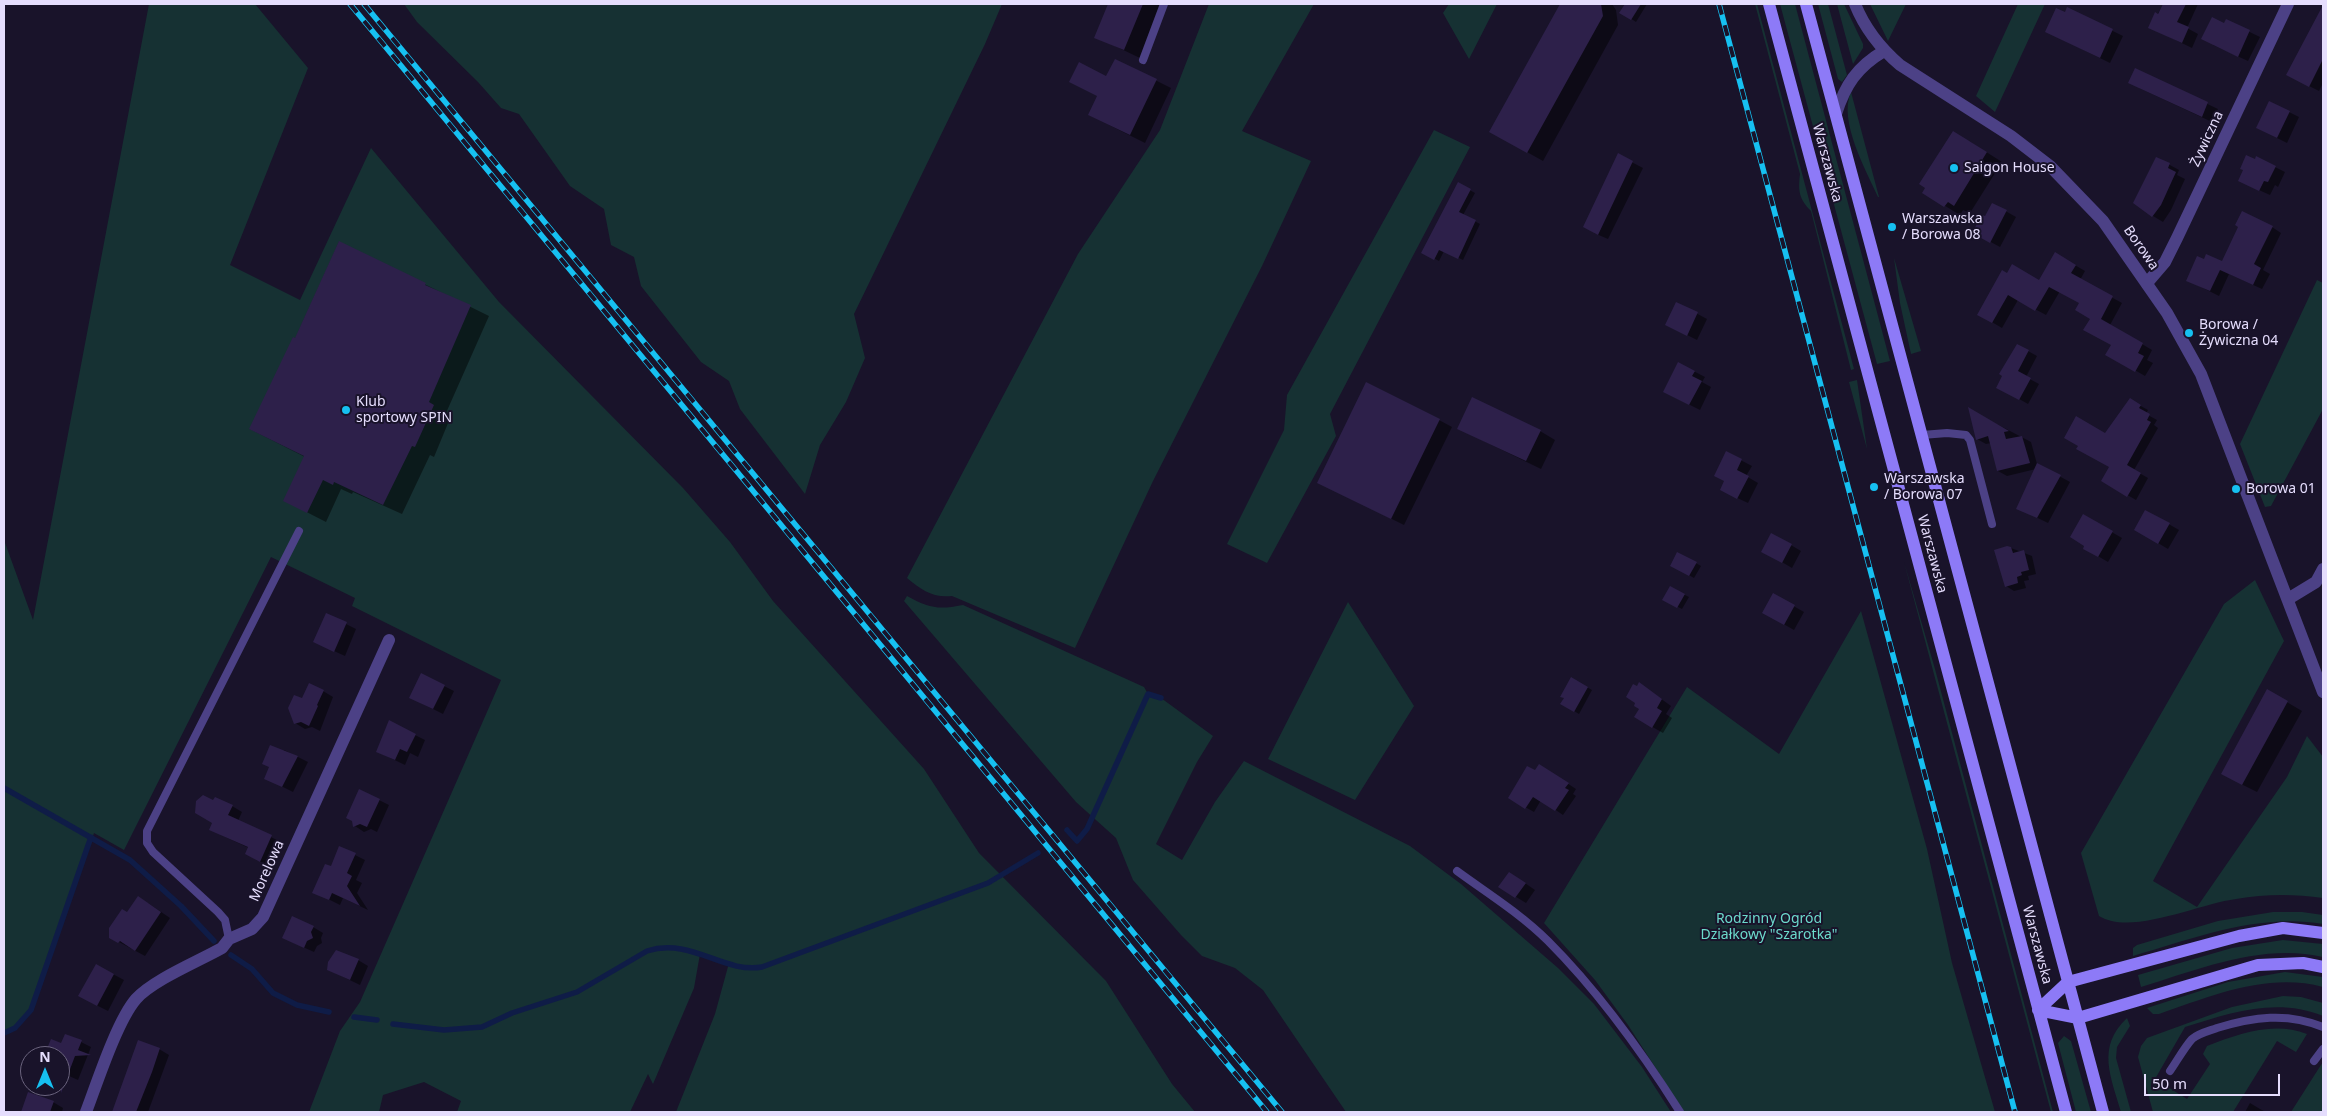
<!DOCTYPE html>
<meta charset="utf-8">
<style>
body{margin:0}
#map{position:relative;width:2327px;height:1116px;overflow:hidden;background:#19132a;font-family:"Noto Sans",sans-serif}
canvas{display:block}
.frame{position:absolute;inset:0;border:5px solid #e5ddfd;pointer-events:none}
.north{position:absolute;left:20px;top:1046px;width:50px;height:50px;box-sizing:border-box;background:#19132a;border:1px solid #6b647e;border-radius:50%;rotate:0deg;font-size:14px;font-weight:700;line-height:20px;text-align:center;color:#e5ddfd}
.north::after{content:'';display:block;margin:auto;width:18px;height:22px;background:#16c0f1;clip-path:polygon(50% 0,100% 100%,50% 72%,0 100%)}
.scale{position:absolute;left:2144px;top:1074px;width:136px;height:22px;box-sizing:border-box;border:2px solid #e5ddfd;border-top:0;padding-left:6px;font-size:15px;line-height:18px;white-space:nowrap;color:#e5ddfd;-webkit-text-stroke:4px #19132a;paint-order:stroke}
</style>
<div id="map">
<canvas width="2327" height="1116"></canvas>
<div class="frame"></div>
<div class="north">N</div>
<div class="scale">50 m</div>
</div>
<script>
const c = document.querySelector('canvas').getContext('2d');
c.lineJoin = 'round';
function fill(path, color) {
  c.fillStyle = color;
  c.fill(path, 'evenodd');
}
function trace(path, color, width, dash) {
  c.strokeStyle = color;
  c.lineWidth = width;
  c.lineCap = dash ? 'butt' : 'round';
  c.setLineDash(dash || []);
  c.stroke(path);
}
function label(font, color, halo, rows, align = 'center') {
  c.font = font + ' "Noto Sans",sans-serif';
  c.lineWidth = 4;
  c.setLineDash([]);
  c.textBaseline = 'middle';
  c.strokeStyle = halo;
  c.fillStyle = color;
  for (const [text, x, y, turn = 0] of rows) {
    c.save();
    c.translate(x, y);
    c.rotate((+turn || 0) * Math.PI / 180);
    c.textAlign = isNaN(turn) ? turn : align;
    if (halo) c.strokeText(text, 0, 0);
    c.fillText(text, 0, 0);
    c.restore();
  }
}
fill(new Path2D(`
 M 149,4 L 255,4 L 308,68 L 230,265 L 300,300 L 371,148 L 499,302 L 683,488 L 730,542 L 773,601 L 924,769 L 979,853 L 1106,981 L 1172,1084 L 1195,1112 L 676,1112 L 715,1014 L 729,963 L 700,954 L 694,988 L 653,1084 L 648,1074 L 630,1112 L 457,1112 L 461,1101 L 424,1082 L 383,1095 L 379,1112 L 309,1112 L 340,1031 L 360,1002 L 501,680 L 352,606 L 355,598 L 271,557 L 124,850 L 94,833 L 32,1011 L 16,1030 L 4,1035 L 4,540 L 33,620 Z
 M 404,4 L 1002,4 L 985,44 L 854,314 L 865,358 L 846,402 L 820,445 L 805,494 L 740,409 L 729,381 L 701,362 L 641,286 L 634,257 L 611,245 L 604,209 L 570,186 L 519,114 L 501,108 L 478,82 L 417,22 Z
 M 1209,4 L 1314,4 L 1242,131 L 1311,161 L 1262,266 L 1153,481 L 1075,648 L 952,596 C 932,598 922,590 907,578 L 1078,254 L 1160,130 Z
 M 1449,4 L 1497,4 L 1469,59 L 1443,13 Z
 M 1755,4 L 1757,4 L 1854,369 L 1851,370 L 1811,211 C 1799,199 1798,191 1800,174 Z
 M 1780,4 L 1795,4 L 1890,361 L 1877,364 Z
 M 1818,4 L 1828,4 L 1847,75 L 1842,82 L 1838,79 Z
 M 1837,4 L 1844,4 L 1863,44 L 1863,48 L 1853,64 Z
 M 1870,4 L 1906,4 L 1888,41 Z
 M 2018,4 L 2045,4 L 1995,112 L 1976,96 Z
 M 1851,92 L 1879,197 L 1878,197 C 1866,170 1838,121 1851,92 Z
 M 1434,130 L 1470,147 L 1330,414 L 1336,436 L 1267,563 L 1227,544 L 1284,430 L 1287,395 Z
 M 1894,258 L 1921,351 L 1911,354 L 1900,303 Z
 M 2317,280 L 2323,283 L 2323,409 L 2271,506 L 2265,507 L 2240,444 Z
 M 1857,380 L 1867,449 L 1849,382 Z
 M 1904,562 L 1935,669 L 2053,1112 L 2051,1112 Z
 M 2255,580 L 2284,641 L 2153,881 L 2197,907 L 2287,777 L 2307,736 L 2323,757 L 2323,898 C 2294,894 2265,894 2236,899 C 2198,904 2131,936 2099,916 L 2081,853 L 2224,604 Z
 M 907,596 C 929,608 938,610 963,605 L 1144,687 L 1148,694 L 1161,698 L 1213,736 L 1197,762 L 1156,844 L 1182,860 L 1215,802 L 1244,761 L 1410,846 L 1461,884 L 1558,968 L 1594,1004 L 1642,1067 L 1671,1112 L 1346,1112 L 1263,990 L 1235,968 L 1202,956 L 1181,935 L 1133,880 L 1116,838 L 1076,802 L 904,601 Z
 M 1348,602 L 1414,706 L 1355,800 L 1268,759 Z
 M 1861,611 L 1927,849 L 1952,963 L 1995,1112 L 1684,1112 L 1628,1025 L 1595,980 L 1544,923 L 1687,687 L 1779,754 Z
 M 2273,912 L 2302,912 L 2323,915 L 2323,924 C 2258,913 2195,938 2133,956 L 2133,948 L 2137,945 L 2218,921 Z
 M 2283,940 L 2323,944 L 2323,957 C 2262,943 2200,969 2141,987 L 2138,975 L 2232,948 Z
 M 2285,972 L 2323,977 L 2323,987 C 2268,972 2211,996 2159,1014 L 2153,1014 L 2147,1008 L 2228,982 Z
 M 2283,996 L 2301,997 L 2323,1003 L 2323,1016 C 2276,997 2230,1013 2185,1027 L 2155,1079 L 2187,1099 L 2210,1064 L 2203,1054 L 2207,1046 C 2239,1034 2273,1021 2307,1034 L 2296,1052 L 2277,1041 L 2233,1112 L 2153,1112 L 2138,1057 L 2141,1046 L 2147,1038 L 2232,1007 Z
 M 2127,1018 L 2130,1026 L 2117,1047 L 2116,1058 L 2131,1112 L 2121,1112 C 2111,1077 2096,1047 2127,1018 Z
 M 2064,1036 L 2071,1041 L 2091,1112 L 2076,1112 L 2058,1043 Z
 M 2323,1062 L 2323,1112 L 2291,1112 L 2319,1068 Z`), '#163133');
fill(new Path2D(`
 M 1109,4 L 1162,4 L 1140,58 L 1096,37 Z
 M 1562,4 L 1612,4 L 1616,10 L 1618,25 L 1543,161 L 1491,132 Z
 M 1626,4 L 1647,4 L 1636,22 L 1621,12 Z
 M 2164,4 L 2198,4 L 2187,28 L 2198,34 L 2192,48 L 2149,27 Z
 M 2068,9 L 2123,36 L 2110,63 L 2057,37 Z
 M 2323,14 L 2323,83 L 2319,91 L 2297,80 Z
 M 2227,21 L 2260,37 L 2248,61 L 2213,45 Z
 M 1115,60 L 1171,88 L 1145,143 L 1089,115 Z
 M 2135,70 L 2218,109 L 2212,122 L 2139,88 Z
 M 2289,112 L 2299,117 L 2287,143 L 2257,128 Z
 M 1969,141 L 2002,162 L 1970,213 L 1963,210 L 1960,215 L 1924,193 Z
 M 1618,155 L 1643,168 L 1608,239 L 1594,233 Z
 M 2157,158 L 2179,170 L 2177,175 L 2185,179 L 2171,210 L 2163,222 L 2153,216 Z
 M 2275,167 L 2285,172 L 2278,187 L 2275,185 L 2270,195 L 2250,186 Z
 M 1459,184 L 1475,193 L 1463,215 L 1480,224 L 1463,260 L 1444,251 L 1439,261 L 1422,252 Z
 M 1993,204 L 2016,217 L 2000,247 L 1974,233 Z
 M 2240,227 L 2272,227 L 2281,233 L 2263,270 L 2270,274 L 2262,289 L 2229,274 L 2219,296 L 2197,285 L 2205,261 L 2222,263 Z
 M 339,242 L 489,316 L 446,413 L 451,416 L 434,457 L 430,455 L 402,514 L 353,492 L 352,494 L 341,489 L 326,522 L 285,501 L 305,457 L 250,429 L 295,339 Z
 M 2056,254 L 2085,271 L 2080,280 L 2122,303 L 2110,325 L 2152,350 L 2147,360 L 2153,363 L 2145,376 L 2107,354 L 2112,345 L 2081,303 L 2060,291 L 2046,315 L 2018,300 L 2002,328 L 1978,314 L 2008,274 L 2040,282 Z
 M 1677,303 L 1707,319 L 1697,340 L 1677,330 Z
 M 2028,351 L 2037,356 L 2026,377 L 2039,384 L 2028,404 L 1998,387 Z
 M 1678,363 L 1705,377 L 1702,382 L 1711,387 L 1700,410 L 1674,397 Z
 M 2130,400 L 2148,410 L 2146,414 L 2157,420 L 2154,425 L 2158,428 L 2134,470 L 2148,478 L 2136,500 L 2103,481 L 2111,466 L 2105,434 Z
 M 1970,410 L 2031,442 L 2037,464 L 2070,482 L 2048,523 L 2017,508 L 2036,469 L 2007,476 L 1998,471 L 1991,443 L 1986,444 L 1977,439 Z
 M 1439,420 L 1452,427 L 1404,525 L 1331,489 Z
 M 1459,429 L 1540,431 L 1555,440 L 1541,469 Z
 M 1727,453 L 1752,466 L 1746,476 L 1758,483 L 1748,503 L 1731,495 L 1725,481 Z
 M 2146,511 L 2179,530 L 2168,549 L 2136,530 Z
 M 2084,516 L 2122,538 L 2108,562 L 2084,548 Z
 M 1772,534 L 1801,551 L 1792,568 L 1763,551 Z
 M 2011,548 L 2032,556 L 2036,574 L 2028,576 L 2029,580 L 2024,581 L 2026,588 L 2014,591 L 2006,586 Z
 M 1678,553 L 1701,566 L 1694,578 L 1671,565 Z
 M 1671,588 L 1689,597 L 1682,609 L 1664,600 Z
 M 1774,595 L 1804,612 L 1794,630 L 1764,613 Z
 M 326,614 L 356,629 L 345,656 L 314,642 Z
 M 1572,679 L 1592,690 L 1579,714 L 1562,704 Z
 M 444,686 L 454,691 L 443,714 L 421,703 Z
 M 1649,690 L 1671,706 L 1666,714 L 1672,718 L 1663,733 L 1635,717 Z
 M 323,691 L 333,697 L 320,731 L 312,727 L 305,729 L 295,723 L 302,700 Z
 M 2268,691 L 2302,711 L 2257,792 L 2237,782 Z
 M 413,734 L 425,740 L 418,757 L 410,753 L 405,765 L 378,752 Z
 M 284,750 L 308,762 L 293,792 L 265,778 Z
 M 1547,770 L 1576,789 L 1573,794 L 1576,796 L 1563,815 L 1541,800 L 1534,812 L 1509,798 L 1535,772 Z
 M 379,800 L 389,805 L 377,832 L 371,829 L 364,832 L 355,826 Z
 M 214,802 L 232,806 L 242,812 L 238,821 L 281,842 L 271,866 L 256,860 L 249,848 L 221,835 L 214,823 Z
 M 355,855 L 365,860 L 356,880 L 362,883 L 357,893 L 368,910 L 343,898 L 340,905 L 314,892 L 331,868 Z
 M 1519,879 L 1535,890 L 1526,903 L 1500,887 Z
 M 148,903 L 170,918 L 145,956 L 119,942 L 128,913 Z
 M 313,927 L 323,933 L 321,938 L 322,943 L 317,946 L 314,952 L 294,943 Z
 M 358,960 L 368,966 L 360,985 L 329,970 Z
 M 96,965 L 124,980 L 108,1011 L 90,1002 Z
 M 81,1042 L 91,1047 L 78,1080 L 60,1072 L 60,1056 L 47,1056 L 62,1045 Z
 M 159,1049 L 169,1055 L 148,1112 L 120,1112 L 114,1109 Z
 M 28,1094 L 53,1102 L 63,1108 L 62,1112 L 22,1112 Z
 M 2250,1103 L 2260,1109 L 2266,1112 L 2245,1112 Z`), '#0007');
trace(new Path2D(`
 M 4,788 L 130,860 L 181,906 L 214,941
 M 1067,830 L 1077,841 L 1087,829 L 1148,694 L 1161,698
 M 231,955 L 252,969 L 273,993 L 297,1005 L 329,1012
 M 354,1017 L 377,1020
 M 393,1024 L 444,1030 L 482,1027 L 512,1013 L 577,992 L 647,951 C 691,937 724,974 762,967 L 988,883 L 1038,853
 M 4,1033 L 15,1028 L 31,1010 L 91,837`), '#0f1c47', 5.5);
fill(new Path2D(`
 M 1108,4 L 1143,4 L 1124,50 L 1094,38 Z
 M 1560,4 L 1601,4 L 1603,16 L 1527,153 L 1489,132 Z
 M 1625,4 L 1641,4 L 1631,20 L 1619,13 Z
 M 2163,4 L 2186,4 L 2177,22 L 2189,27 L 2182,43 L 2148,28 L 2155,12 L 2158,14 Z
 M 2323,5 L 2323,59 L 2309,87 L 2286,75 Z
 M 2067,7 L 2113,29 L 2100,58 L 2045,32 L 2056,8 L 2065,12 Z
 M 2212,17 L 2224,23 L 2226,19 L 2250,30 L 2238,57 L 2201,39 Z
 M 1115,59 L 1157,79 L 1130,135 L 1088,115 L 1097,96 L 1069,82 L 1079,62 L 1106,76 Z
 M 2135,68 L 2208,102 L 2202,117 L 2128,83 Z
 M 2269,101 L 2290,111 L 2277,138 L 2256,128 Z
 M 1953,131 L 1987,152 L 1954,206 L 1948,202 L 1944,207 L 1922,193 L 1925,188 L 1919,184 Z
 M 1618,153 L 1633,161 L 1598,235 L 1583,227 Z
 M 2246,155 L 2255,159 L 2256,156 L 2276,166 L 2268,182 L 2264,181 L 2259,191 L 2238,181 L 2243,170 L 2240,169 Z
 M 2156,157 L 2170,163 L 2168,168 L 2176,172 L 2161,205 L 2152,217 L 2133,203 Z
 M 1458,182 L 1471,189 L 1459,212 L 1476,220 L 1458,259 L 1439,250 L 1434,260 L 1421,253 Z
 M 1992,203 L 2007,210 L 1990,243 L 1972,233 L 1982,215 L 1985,216 Z
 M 2242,211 L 2273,226 L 2254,264 L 2261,268 L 2253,285 L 2220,270 L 2210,291 L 2186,281 L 2197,256 L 2204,259 L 2206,254 L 2222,261 L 2238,227 L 2235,225 Z
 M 339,241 L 426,283 L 425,285 L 471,305 L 429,402 L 434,405 L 415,447 L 412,446 L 383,505 L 334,482 L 333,485 L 323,480 L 307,513 L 283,501 L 304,456 L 249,429 L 293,337 L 295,338 Z
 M 2055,252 L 2076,265 L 2071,273 L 2113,296 L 2101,319 L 2143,343 L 2138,353 L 2144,356 L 2135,372 L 2105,355 L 2111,345 L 2083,330 L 2090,319 L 2075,310 L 2079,303 L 2049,287 L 2035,311 L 2008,295 L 1992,323 L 1977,315 L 2002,270 L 2007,273 L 2012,264 L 2039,280 Z
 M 1676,302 L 1698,312 L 1687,336 L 1665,325 Z
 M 2017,344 L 2029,350 L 2018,371 L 2031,378 L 2019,400 L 1996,388 L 2002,376 L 1999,374 Z
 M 1678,362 L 1695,371 L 1692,376 L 1702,381 L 1689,405 L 1663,392 Z
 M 1366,382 L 1440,419 L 1391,519 L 1317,483 Z
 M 1472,397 L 1541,430 L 1526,461 L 1457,429 Z
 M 2130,398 L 2141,405 L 2139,408 L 2150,414 L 2147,420 L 2151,422 L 2127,465 L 2141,473 L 2127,497 L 2101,481 L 2109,467 L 2076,449 L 2078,446 L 2064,438 L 2076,416 L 2105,433 Z
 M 1968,407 L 2009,431 L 2004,432 L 2006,439 L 2022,436 L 2030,463 L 1997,471 L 1988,436 L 1976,440 Z
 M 1726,451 L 1742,459 L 1737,470 L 1749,476 L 1737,499 L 1720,490 L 1724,481 L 1714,476 Z
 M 2037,463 L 2061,475 L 2037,518 L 2016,509 Z
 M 2145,510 L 2170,523 L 2158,544 L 2134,530 Z
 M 2083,514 L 2113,531 L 2098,557 L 2083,549 L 2084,546 L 2070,537 Z
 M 1771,533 L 1792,544 L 1782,563 L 1761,552 Z
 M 2007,546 L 2011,547 L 2013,553 L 2024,550 L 2029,570 L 2021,572 L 2022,575 L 2017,577 L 2018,583 L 2005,587 L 1994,550 Z
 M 1677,552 L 1697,562 L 1689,576 L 1670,566 Z
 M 1670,586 L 1685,594 L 1677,608 L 1662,600 Z
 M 1773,593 L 1795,605 L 1784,625 L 1762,613 Z
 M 326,613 L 347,622 L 334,652 L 313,642 Z
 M 421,673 L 445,685 L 433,709 L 409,698 Z
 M 1571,677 L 1588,687 L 1574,712 L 1560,704 L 1564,698 L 1560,697 Z
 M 1639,682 L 1662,699 L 1657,708 L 1662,711 L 1652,728 L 1634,717 L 1639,709 L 1634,706 L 1635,703 L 1626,697 L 1633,684 L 1637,686 Z
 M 309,683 L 324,690 L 317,705 L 318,706 L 309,726 L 301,722 L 294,724 L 288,708 L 294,695 L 302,698 Z
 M 2267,689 L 2288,701 L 2242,785 L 2221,774 Z
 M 389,720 L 416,734 L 407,752 L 400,749 L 395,760 L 376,752 Z
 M 270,745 L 298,756 L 282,787 L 264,779 L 269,767 L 262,764 Z
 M 1539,764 L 1569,783 L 1565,788 L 1569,790 L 1555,811 L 1533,797 L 1525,809 L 1508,798 L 1527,766 L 1535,770 Z
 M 359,789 L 380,799 L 367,827 L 360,824 L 353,827 L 352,821 L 346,818 Z
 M 203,795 L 213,800 L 215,797 L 233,805 L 228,815 L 272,835 L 260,862 L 245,854 L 248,847 L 209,830 L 212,823 L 195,813 L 196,801 Z
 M 339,846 L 356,853 L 347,873 L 352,876 L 347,886 L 360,906 L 332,893 L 329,900 L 312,893 L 325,864 L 331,866 Z
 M 1509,872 L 1526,883 L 1515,898 L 1498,887 Z
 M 138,896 L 161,912 L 135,951 L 120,941 L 118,943 L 109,938 L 109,928 L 122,909 L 127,912 Z
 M 292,916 L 314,926 L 311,932 L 313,938 L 307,941 L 304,948 L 282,938 Z
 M 336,950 L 359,959 L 350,980 L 327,970 L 328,962 Z
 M 96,964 L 114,974 L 97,1006 L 78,996 Z
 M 65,1034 L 82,1040 L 78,1050 L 91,1055 L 75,1056 L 61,1093 L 60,1056 L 44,1056 L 51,1039 L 61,1043 Z
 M 138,1040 L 160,1048 L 152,1072 L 136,1112 L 112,1112 Z
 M 28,1092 L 54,1101 L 50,1112 L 21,1112 Z`), '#2d204a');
trace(new Path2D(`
 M 1143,60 L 1164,4
 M 1922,435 L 1947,433 L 1966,435 L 1970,440 L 1992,524
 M 1457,871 C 1487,893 1521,914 1548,941 C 1598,991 1642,1052 1680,1112
 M 229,939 L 225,920 L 218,912 L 153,852 L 147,843 L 147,831 L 299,531
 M 2314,1061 L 2323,1049
 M 2170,1071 C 2177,1061 2184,1048 2192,1039 C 2199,1033 2209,1031 2217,1028 C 2253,1017 2287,1012 2323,1027`), '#4c4186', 8);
trace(new Path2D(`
 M 1855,4 C 1865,29 1879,47 1900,65 L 2011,136 L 2050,166 L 2103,221 L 2167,313 L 2201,374 L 2323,692
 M 1836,114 C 1845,85 1857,67 1884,51
 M 2147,283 L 2165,262 L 2177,238 L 2288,4
 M 2288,599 L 2316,582 L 2323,569
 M 86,1112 C 97,1083 117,1021 136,999 C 153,980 197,962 222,948 L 229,939 L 252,929 L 263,917 L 389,640`), '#4c4186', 12);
trace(new Path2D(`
 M 1769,4 L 2066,1112
 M 1806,4 L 2103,1112
 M 2038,1010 L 2068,982 L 2239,936 L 2283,928 L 2323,933
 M 2038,1010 L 2078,1018 L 2258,965 L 2303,963 L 2323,967`), '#8d7af7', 12);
const rail = new Path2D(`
 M 350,4 L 1267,1112
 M 364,4 L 1282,1112
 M 1719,4 L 2015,1112`);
trace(rail, '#16c0f1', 5.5);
trace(rail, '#19132a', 4, [11]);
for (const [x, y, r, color] of [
 [1954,168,5,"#16c0f1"],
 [1892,227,5,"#16c0f1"],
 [2189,333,5,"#16c0f1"],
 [346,410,5,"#16c0f1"],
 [1874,487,5,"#16c0f1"],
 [2236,489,5,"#16c0f1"]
]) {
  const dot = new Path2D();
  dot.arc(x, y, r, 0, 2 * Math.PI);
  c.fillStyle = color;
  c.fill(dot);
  trace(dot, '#19132a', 2);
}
label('14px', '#e5ddfd', '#19132a', [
 ["Żywiczna",2207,139,-65],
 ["Warszawska",1827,163,75],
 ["Borowa",2141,248,55],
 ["Warszawska",1932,554,75],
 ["Morelowa",267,871,-66],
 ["Warszawska",2037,945,75]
]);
label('14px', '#e5ddfd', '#19132a', [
 ["Saigon House",1964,168],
 ["Warszawska",1902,219],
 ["/ Borowa 08",1902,235],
 ["Borowa /",2199,325],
 ["Żywiczna 04",2199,341],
 ["Klub",356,402],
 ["sportowy SPIN",356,418],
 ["Warszawska",1884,479],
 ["/ Borowa 07",1884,495],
 ["Borowa 01",2246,489]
], 'left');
label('14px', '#6cdacc', '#19132a', [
 ["Rodzinny Ogród",1769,919],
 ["Działkowy \"Szarotka\"",1769,935]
]);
</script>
